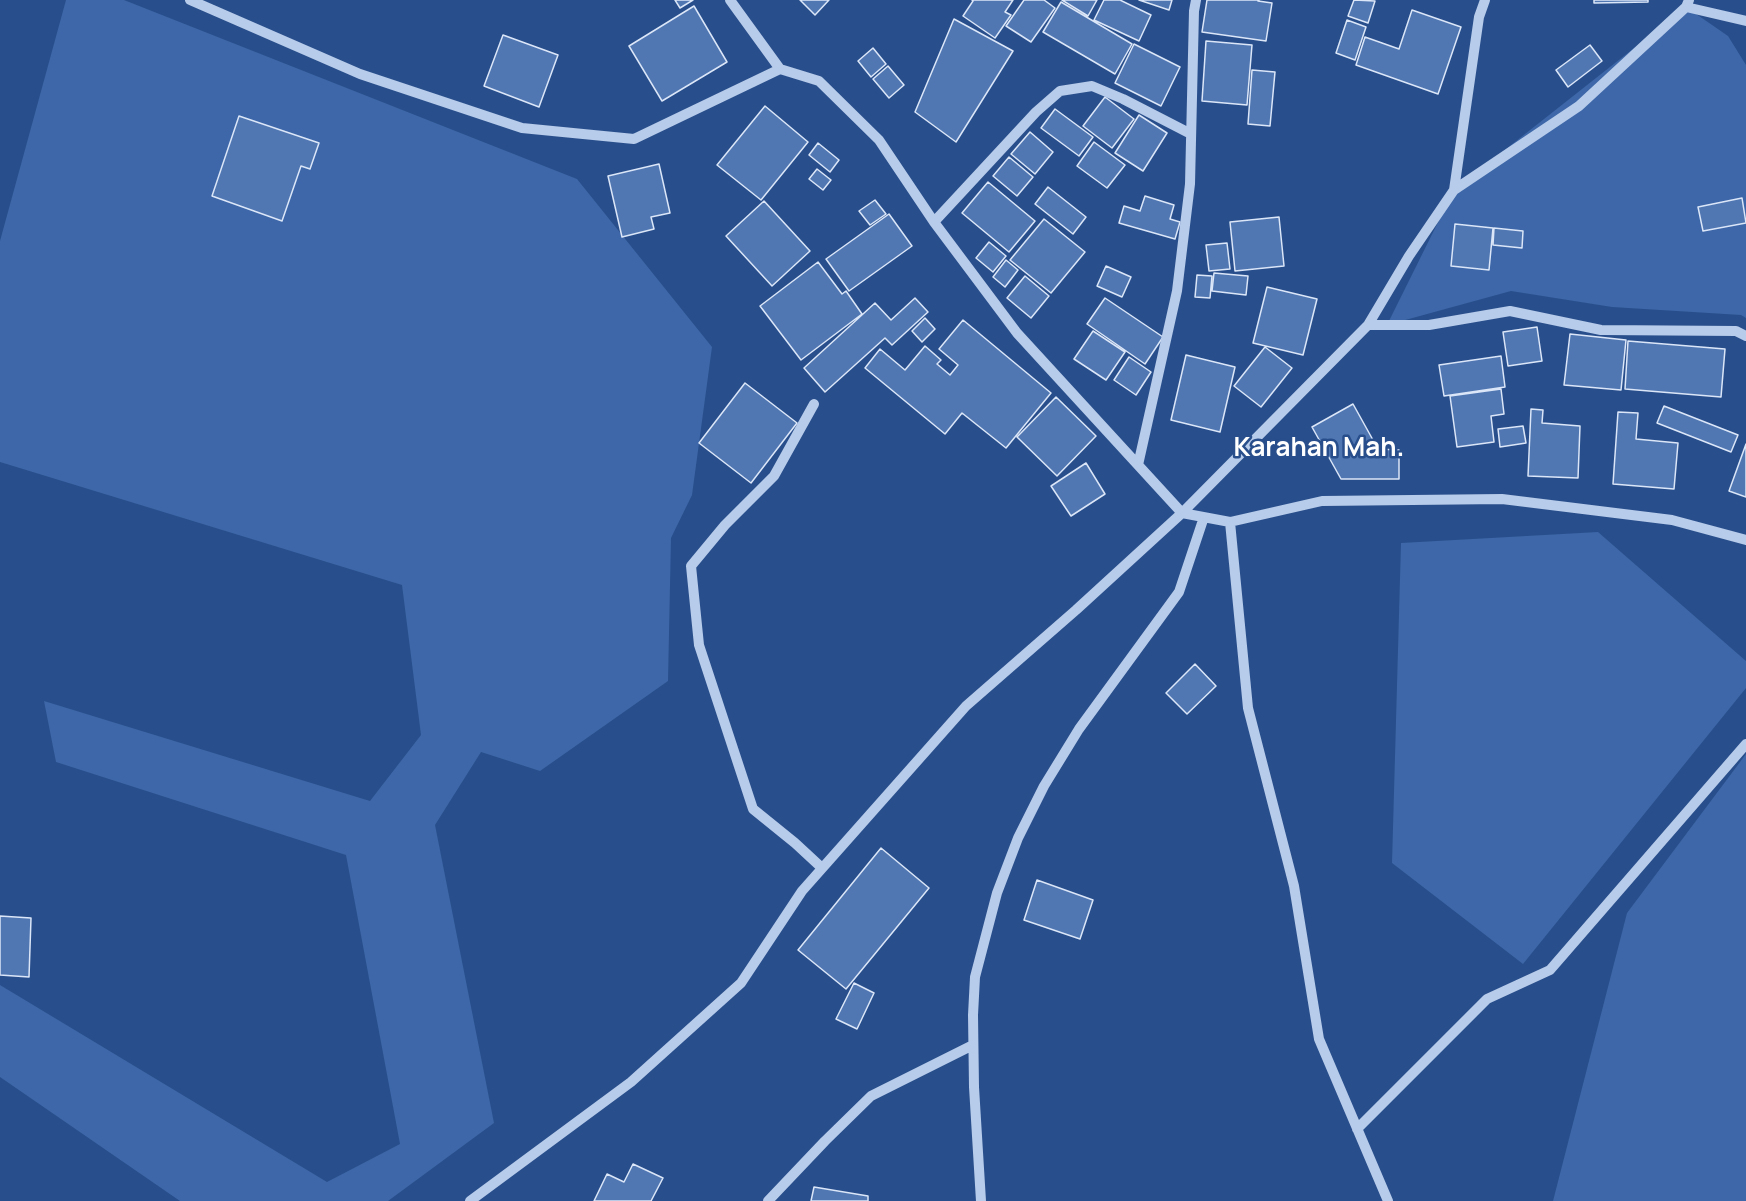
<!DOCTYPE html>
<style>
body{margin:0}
canvas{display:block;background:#284e8b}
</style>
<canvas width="1746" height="1201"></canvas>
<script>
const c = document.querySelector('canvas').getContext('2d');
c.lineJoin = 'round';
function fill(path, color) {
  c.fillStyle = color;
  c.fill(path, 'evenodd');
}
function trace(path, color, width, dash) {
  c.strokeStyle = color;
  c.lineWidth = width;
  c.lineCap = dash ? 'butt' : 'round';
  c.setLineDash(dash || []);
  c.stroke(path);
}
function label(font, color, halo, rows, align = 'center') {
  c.font = font + ' Manrope,sans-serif';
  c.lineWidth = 5;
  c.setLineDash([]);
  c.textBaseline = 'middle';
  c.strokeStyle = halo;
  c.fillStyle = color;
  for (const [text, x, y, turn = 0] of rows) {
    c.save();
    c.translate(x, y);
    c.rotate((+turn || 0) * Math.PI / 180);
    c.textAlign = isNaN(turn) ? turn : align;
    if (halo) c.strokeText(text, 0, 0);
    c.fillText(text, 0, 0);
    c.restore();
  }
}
fill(new Path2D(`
 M 66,0 L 124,0 L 577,179 L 712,347 L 692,495 L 671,538 L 668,681 L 540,771 L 481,752 L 435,825 L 494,1123 L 388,1201 L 180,1201 L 0,1077 L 0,985 L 327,1182 L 400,1144 L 346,855 L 56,762 L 44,701 L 370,801 L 421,735 L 402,585 L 0,462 L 0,241 Z
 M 1686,7 L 1728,36 L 1746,65 L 1746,318 L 1741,315 L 1612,307 L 1511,291 L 1387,325 L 1454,190 Z
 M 1598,532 L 1746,661 L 1746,688 L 1523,964 L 1392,863 L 1401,543 Z
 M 1746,754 L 1746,1201 L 1553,1201 L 1627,913 Z`), '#3d67a8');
const building = new Path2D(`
 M 675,0 L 693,0 L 680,8 Z
 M 800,0 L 829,0 L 815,15 Z
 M 972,0 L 1013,0 L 1005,12 L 1011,15 L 995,38 L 963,16 L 973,1 Z
 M 1024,0 L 1044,0 L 1055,8 L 1031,42 L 1006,26 Z
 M 1062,0 L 1097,0 L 1088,16 Z
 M 1104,0 L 1120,0 L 1151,15 L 1139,41 L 1094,20 Z
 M 1139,0 L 1172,0 L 1169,10 Z
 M 1207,0 L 1259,0 L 1258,1 L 1272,3 L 1266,41 L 1202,32 Z
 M 1354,0 L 1375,1 L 1368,23 L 1348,16 Z
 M 1594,0 L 1648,0 L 1648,2 L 1594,3 Z
 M 1061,2 L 1132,44 L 1115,74 L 1043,32 Z
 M 694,6 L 727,62 L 662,101 L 629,46 Z
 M 1412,10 L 1461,27 L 1438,94 L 1356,65 L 1365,37 L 1399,49 Z
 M 954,19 L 1013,51 L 956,142 L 915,112 Z
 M 1347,20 L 1366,27 L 1355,60 L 1336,53 Z
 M 503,35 L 558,55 L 539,107 L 484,86 Z
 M 1206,41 L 1252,45 L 1247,105 L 1202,101 Z
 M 1134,44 L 1180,67 L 1161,106 L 1115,83 Z
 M 1590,45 L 1602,61 L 1568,87 L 1556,70 Z
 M 873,48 L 886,64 L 871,77 L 858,61 Z
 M 888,66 L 904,85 L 889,98 L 873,79 Z
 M 1252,70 L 1275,72 L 1270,126 L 1248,124 Z
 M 1105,97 L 1134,119 L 1112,148 L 1083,126 Z
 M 765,106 L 808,142 L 761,200 L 717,165 Z
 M 1055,109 L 1093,137 L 1079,156 L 1041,128 Z
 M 1139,115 L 1167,133 L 1143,171 L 1115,153 Z
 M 239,116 L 319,143 L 310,169 L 301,166 L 282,221 L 212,196 Z
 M 1030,132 L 1053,152 L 1035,174 L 1011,154 Z
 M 1094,142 L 1125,165 L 1107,188 L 1077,166 Z
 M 818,143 L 839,160 L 830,172 L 809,155 Z
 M 1009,157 L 1033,177 L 1017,196 L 993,176 Z
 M 659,164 L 670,213 L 651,217 L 654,229 L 622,237 L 608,176 Z
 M 817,169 L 831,180 L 823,190 L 809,179 Z
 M 988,182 L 1035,221 L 1009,252 L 962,213 Z
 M 1048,187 L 1086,217 L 1073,234 L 1035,204 Z
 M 1145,196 L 1174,205 L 1170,219 L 1180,222 L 1175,239 L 1119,223 L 1124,206 L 1140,211 Z
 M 1742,198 L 1746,223 L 1703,231 L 1698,207 Z
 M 875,200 L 886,214 L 870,225 L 859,211 Z
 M 764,201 L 810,251 L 772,286 L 726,236 Z
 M 889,214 L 912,246 L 849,291 L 826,259 Z
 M 1279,217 L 1284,266 L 1235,271 L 1230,222 Z
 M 1044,219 L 1085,252 L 1051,293 L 1010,260 Z
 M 1455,224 L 1493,228 L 1489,270 L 1451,266 Z
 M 1494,228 L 1523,231 L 1522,248 L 1493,245 Z
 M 989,242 L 1006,256 L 993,272 L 976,258 Z
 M 1227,243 L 1230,269 L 1209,271 L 1206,245 Z
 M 1006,260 L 1018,270 L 1005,287 L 993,277 Z
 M 818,262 L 842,294 L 846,291 L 862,314 L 801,360 L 760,306 Z
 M 1106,266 L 1131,277 L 1122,297 L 1097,286 Z
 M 1214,273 L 1248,276 L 1246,295 L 1212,291 Z
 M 1197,275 L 1212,276 L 1210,298 L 1195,297 Z
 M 1025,276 L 1049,296 L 1031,318 L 1007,298 Z
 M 1267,287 L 1317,299 L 1303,355 L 1253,343 Z
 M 915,298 L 928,312 L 892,345 L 885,338 L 825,392 L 804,368 L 875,303 L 891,320 Z
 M 1105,298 L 1163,337 L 1145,364 L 1087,324 Z
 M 925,318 L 935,329 L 922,342 L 912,331 Z
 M 963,320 L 1051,393 L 1006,448 L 962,413 L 945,434 L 865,368 L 880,349 L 905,370 L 925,346 L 941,360 L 937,364 L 950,375 L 958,365 L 939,349 Z
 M 1537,327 L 1542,361 L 1508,366 L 1503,332 Z
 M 1093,331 L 1125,352 L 1106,380 L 1074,359 Z
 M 1570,334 L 1626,340 L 1621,390 L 1564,385 Z
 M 1628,341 L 1725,349 L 1721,397 L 1625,389 Z
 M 1265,347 L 1292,368 L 1261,407 L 1234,386 Z
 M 1186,355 L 1235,367 L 1220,432 L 1171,420 Z
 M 1501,356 L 1505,387 L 1444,396 L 1439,365 Z
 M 1129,357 L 1151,372 L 1136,395 L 1114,380 Z
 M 745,383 L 797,423 L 751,483 L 699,443 Z
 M 1501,389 L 1504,414 L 1491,416 L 1494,442 L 1457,447 L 1450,396 Z
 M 1056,397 L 1096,436 L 1057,476 L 1017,437 Z
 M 1353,404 L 1378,449 L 1399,450 L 1399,479 L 1341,479 L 1312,427 Z
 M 1664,406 L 1738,435 L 1731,452 L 1657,423 Z
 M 1531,409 L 1543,410 L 1542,423 L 1580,426 L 1578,478 L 1528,476 Z
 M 1618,412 L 1638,413 L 1636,439 L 1678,443 L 1674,489 L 1613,484 Z
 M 1523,426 L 1526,443 L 1500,447 L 1498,429 Z
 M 1746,444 L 1746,497 L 1729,491 Z
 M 1086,463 L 1105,494 L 1071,516 L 1051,486 Z
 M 1195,664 L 1216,686 L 1187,714 L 1166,693 Z
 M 881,848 L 929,888 L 846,989 L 798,950 Z
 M 1037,880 L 1093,900 L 1080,939 L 1024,920 Z
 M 0,916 L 31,918 L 29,977 L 0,975 Z
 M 854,983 L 874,993 L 857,1029 L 836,1019 Z
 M 633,1164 L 663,1178 L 651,1201 L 594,1201 L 607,1174 L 624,1182 Z
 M 814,1187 L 868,1196 L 868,1201 L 811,1201 Z`);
fill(building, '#5177b2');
trace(building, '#dbe6f8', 1.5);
trace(new Path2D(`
 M 190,0 L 360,74 L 522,128 L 634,139 L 780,69 L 819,81 L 879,140 L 934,222 L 1017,333 L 1182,513 L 1230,522 L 1322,501 L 1502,499 L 1672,520 L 1746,540
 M 730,0 L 780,69
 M 1686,7 L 1746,21
 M 1454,190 L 1479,17 L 1485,0
 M 934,222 L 1036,112 L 1060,91 L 1092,86 L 1123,99 L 1191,134
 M 1368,325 L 1429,325 L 1510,311 L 1601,330 L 1736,331 L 1746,336
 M 814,404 L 774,476 L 725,525 L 691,566 L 699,645 L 753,809 L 795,843 L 822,868
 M 1138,465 L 1177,291 L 1190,184 L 1194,11 L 1196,0
 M 1230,522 L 1248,708 L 1294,886 L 1319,1039 L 1388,1201
 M 1357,1129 L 1487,999 L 1550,970 L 1746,744
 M 470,1201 L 631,1082 L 741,983 L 802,891 L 966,706 L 1076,610 L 1182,513 L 1368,325 L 1409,256 L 1454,190 L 1579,106 L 1686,7 L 1689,0
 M 768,1201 L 825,1141 L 871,1096 L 973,1045
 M 981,1201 L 974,1087 L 973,1015 L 975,977 L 997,893 L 1018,838 L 1044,786 L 1079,729 L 1179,592 L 1204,517`), '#b7cbea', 10);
label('bold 26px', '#fff', '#284e8b', [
 ["Karahan Mah.",1319,449]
]);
</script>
